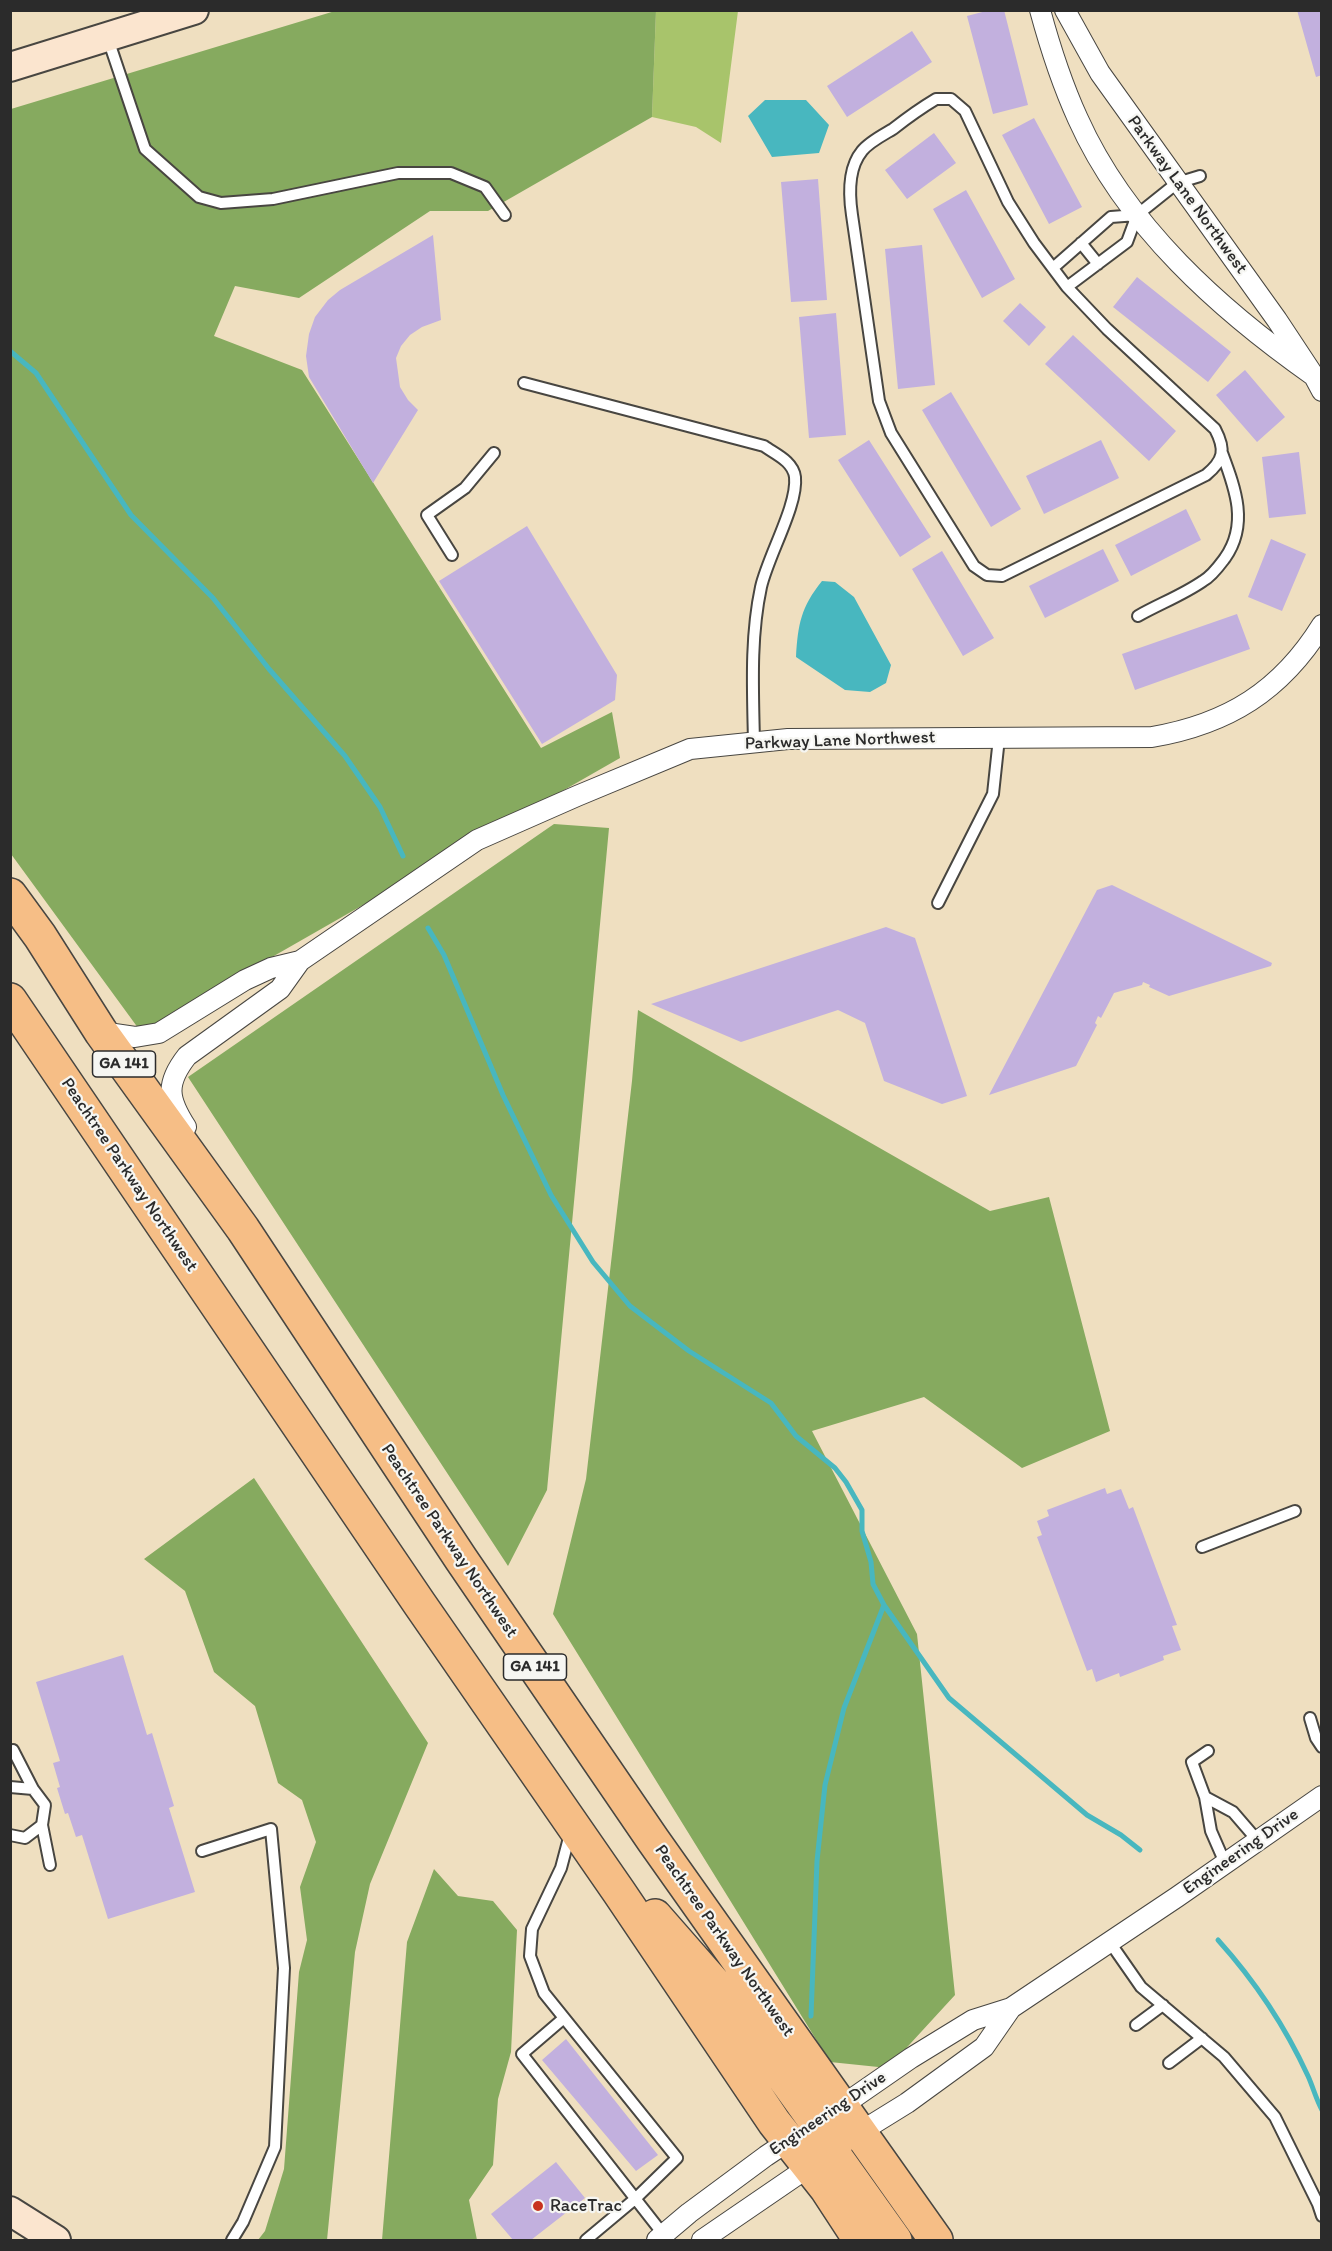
<!DOCTYPE html>
<style>
body{margin:0}
#map{position:relative;width:1332px;height:2251px;overflow:hidden;background:#efdfc0;font-family:Itim,sans-serif}
canvas{display:block}
.frame{position:absolute;inset:0;border:12px solid #2b2b2b;pointer-events:none}
</style>
<div id="map">
<canvas width="1332" height="2251"></canvas>
<div class="frame"></div>
</div>
<script>
const c = document.querySelector('canvas').getContext('2d');
c.lineJoin = 'round';
function fill(path, color) {
  c.fillStyle = color;
  c.fill(path, 'evenodd');
}
function trace(path, color, width, dash) {
  c.strokeStyle = color;
  c.lineWidth = width;
  c.lineCap = dash ? 'butt' : 'round';
  c.setLineDash(dash || []);
  c.stroke(path);
}
function label(font, color, halo, rows, align = 'center') {
  c.font = font + ' Itim,sans-serif';
  c.lineWidth = 4.5;
  c.setLineDash([]);
  c.textBaseline = 'middle';
  c.strokeStyle = halo;
  c.fillStyle = color;
  for (const [text, x, y, turn = 0] of rows) {
    c.save();
    c.translate(x, y);
    c.rotate((+turn || 0) * Math.PI / 180);
    c.textAlign = isNaN(turn) ? turn : align;
    if (halo) c.strokeText(text, 0, 0);
    c.fillText(text, 0, 0);
    c.restore();
  }
}
fill(new Path2D(`
 M 656,11 L 738,11 L 721,143 L 696,127 L 652,117 Z`), '#a8c46b');
fill(new Path2D(`
 M 335,11 L 656,11 L 652,117 L 488,211 L 430,211 L 299,298 L 235,286 L 214,336 L 302,370 L 541,748 L 612,712 L 620,758 L 141,1032 L 11,854 L 10,510 L 12,508 L 11,505 L 11,109 Z
 M 554,824 L 609,828 L 547,1490 L 508,1566 L 188,1077 Z
 M 638,1010 L 990,1211 L 1049,1197 L 1110,1431 L 1022,1468 L 924,1397 L 812,1431 L 917,1634 L 955,1995 L 888,2068 L 830,2062 L 553,1614 L 586,1479 L 632,1081 Z
 M 254,1478 L 428,1743 L 370,1884 L 355,1952 L 327,2240 L 258,2240 L 265,2231 L 284,2169 L 299,1972 L 307,1940 L 300,1887 L 316,1842 L 302,1800 L 278,1783 L 255,1706 L 214,1672 L 185,1591 L 144,1559 Z
 M 434,1869 L 458,1896 L 493,1901 L 517,1930 L 511,2052 L 498,2099 L 493,2165 L 469,2200 L 477,2240 L 382,2240 L 407,1942 Z`), '#86aa5f');
fill(new Path2D(`
 M 765,100 L 806,100 L 829,125 L 819,153 L 772,157 L 748,116 Z
 M 822,581 L 835,582 L 854,597 L 891,665 L 886,683 L 870,692 L 845,690 L 796,657 C 798,624 801,607 822,581 Z`), '#48b7bf');
trace(new Path2D(`
 M 10,351 L 36,373 L 131,515 L 213,598 L 269,669 L 345,756 L 380,807 L 403,856
 M 428,928 L 444,955 L 503,1095 L 551,1195 L 593,1262 L 630,1306 L 689,1351 L 771,1403 L 796,1436 L 835,1468 L 846,1482 L 862,1510 L 862,1531 L 871,1562 L 873,1584 L 884,1605 L 949,1698 L 1087,1815 L 1121,1835 L 1140,1850
 M 1218,1940 C 1255,1981 1285,2026 1308,2076 C 1313,2087 1316,2099 1322,2110
 M 811,2016 L 817,1861 L 825,1785 L 844,1708 L 884,1605`), '#48b7bf', 5);
fill(new Path2D(`
 M 990,10 L 1004,10 L 1028,105 L 993,114 L 967,16 Z
 M 1297,10 L 1322,10 L 1322,75 L 1316,77 Z
 M 912,31 L 932,62 L 847,117 L 827,86 Z
 M 1034,118 L 1082,207 L 1049,224 L 1002,135 Z
 M 934,133 L 956,163 L 907,199 L 885,170 Z
 M 818,179 L 827,300 L 791,302 L 781,182 Z
 M 966,190 L 1015,279 L 982,298 L 933,209 Z
 M 433,235 L 441,320 L 422,327 L 410,335 L 401,346 L 396,358 L 400,387 L 408,400 L 418,410 L 373,483 L 309,377 L 306,356 L 309,334 L 315,317 L 328,300 L 340,290 Z
 M 922,245 L 935,385 L 898,389 L 885,249 Z
 M 1137,277 L 1231,352 L 1208,382 L 1113,307 Z
 M 1020,303 L 1046,327 L 1029,346 L 1003,321 Z
 M 836,313 L 846,435 L 809,438 L 799,317 Z
 M 1073,335 L 1176,431 L 1149,461 L 1045,364 Z
 M 1245,370 L 1285,417 L 1257,442 L 1216,395 Z
 M 951,392 L 1021,509 L 991,527 L 922,410 Z
 M 869,440 L 931,537 L 900,557 L 838,460 Z
 M 1101,440 L 1119,478 L 1044,514 L 1026,476 Z
 M 1299,452 L 1306,514 L 1269,518 L 1262,457 Z
 M 1186,509 L 1201,540 L 1131,576 L 1115,545 Z
 M 527,526 L 617,675 L 615,700 L 542,744 L 439,581 Z
 M 1271,539 L 1306,554 L 1282,611 L 1248,597 Z
 M 1103,549 L 1119,581 L 1045,618 L 1029,586 Z
 M 942,551 L 994,638 L 963,656 L 912,569 Z
 M 1237,614 L 1250,649 L 1135,690 L 1122,654 Z
 M 1112,885 L 1272,963 L 1271,966 L 1169,996 L 1149,987 L 1150,985 L 1143,982 L 1142,985 L 1114,993 L 1101,1018 L 1098,1016 L 1095,1023 L 1097,1025 L 1076,1066 L 989,1095 L 1097,890 Z
 M 886,927 L 915,938 L 967,1096 L 942,1104 L 884,1081 L 865,1023 L 838,1010 L 741,1042 L 651,1004 Z
 M 1105,1488 L 1107,1494 L 1121,1489 L 1129,1509 L 1133,1507 L 1177,1625 L 1172,1626 L 1181,1650 L 1163,1656 L 1164,1660 L 1120,1677 L 1119,1673 L 1096,1682 L 1092,1669 L 1087,1671 L 1037,1537 L 1042,1535 L 1037,1521 L 1049,1516 L 1047,1510 Z
 M 123,1655 L 147,1735 L 152,1733 L 174,1806 L 169,1808 L 195,1892 L 108,1919 L 82,1835 L 76,1837 L 68,1813 L 65,1814 L 57,1788 L 60,1787 L 53,1763 L 60,1761 L 36,1682 Z
 M 566,2039 L 658,2155 L 636,2171 L 542,2060 Z
 M 556,2162 L 585,2198 L 531,2240 L 513,2240 L 491,2214 Z`), '#c2b0de');
const lane = new Path2D(`
 M 108,39 L 145,149 L 199,197 L 221,203 L 273,199 L 398,173 L 451,173 L 485,187 L 505,215
 M 936,99 L 951,99 L 965,111 L 1008,202 L 1034,243 L 1067,287 L 1107,329 L 1215,429 C 1226,450 1224,460 1206,475 L 1002,576 L 987,575 L 974,566 L 891,433 L 879,401 L 852,215 C 849,195 848,168 862,151 C 869,142 883,135 893,129 C 907,118 921,108 936,99 Z
 M 1081,243 L 1098,264
 M 1053,268 L 1111,217 L 1137,215
 M 1067,287 L 1127,242 L 1137,215 L 1177,183 L 1200,176
 M 524,383 L 764,446 C 775,454 793,461 795,477 C 798,505 768,556 761,587 C 750,638 753,691 754,743
 M 452,555 L 427,515 L 465,488 L 494,453
 M 1138,616 C 1159,604 1183,595 1203,581 C 1212,576 1219,566 1225,558 C 1249,524 1235,488 1222,453
 M 938,903 L 993,794 L 999,738
 M 1202,1547 L 1295,1511
 M 1310,1718 L 1316,1738 L 1322,1747
 M 13,1750 L 33,1789
 M 1208,1751 L 1192,1762 L 1205,1797 L 1211,1831 L 1225,1863
 M 10,1787 L 33,1789 L 45,1805 L 42,1825 L 25,1838 L 10,1835
 M 1205,1797 L 1233,1812 L 1258,1841
 M 42,1825 L 50,1865
 M 570,1834 L 561,1868 L 532,1929 L 530,1956 L 544,1993 L 677,2158 L 635,2199 L 586,2240
 M 202,1851 L 271,1829 L 284,1968 L 275,2147 L 243,2222 L 232,2240
 M 1109,1941 L 1141,1987 L 1224,2057 L 1275,2117 L 1318,2204 L 1322,2216
 M 564,2018 L 522,2054 L 663,2234
 M 1136,2025 L 1163,2005
 M 1169,2063 L 1202,2038`);
const street = new Path2D(`
 M 1040,10 C 1050,47 1062,84 1078,119 C 1126,226 1220,310 1314,376
 M 1065,10 L 1100,73 L 1277,320 L 1314,376 L 1322,391
 M 101,1032 L 135,1037 L 159,1033 L 245,980 L 271,968 L 300,961
 M 186,1127 C 168,1099 165,1084 187,1056 L 280,989 L 300,961 L 477,840 L 577,796 L 690,749 L 788,739 L 1152,737 C 1228,724 1281,691 1322,625
 M 833,2112 L 911,2058 L 973,2020 L 1011,2008 L 1177,1897 L 1322,1796
 M 852,2137 L 907,2103 L 984,2047 L 1011,2008
 M 657,2240 L 689,2213 L 766,2156 L 796,2136
 M 702,2240 L 816,2162`);
const secondary = new Path2D(`
 M 10,67 L 194,10
 M 10,2211 L 56,2240`);
const highway = new Path2D(`
 M 10,895 L 40,936 L 101,1032 L 243,1229 L 461,1559 L 653,1840 L 936,2240
 M 10,1000 L 419,1603 L 619,1892 L 774,2122 L 826,2188 L 860,2240
 M 655,1916 L 726,1997 L 835,2149
 M 818,2132 L 895,2240`);
trace(lane, '#484641', 14);
trace(street, '#484641', 22);
trace(secondary, '#484641', 32);
trace(highway, '#484641', 36);
trace(lane, '#fff', 10);
trace(street, '#fff', 20);
trace(secondary, '#fbe5cf', 28);
trace(highway, '#f6be86', 33);
for (const [x, y, r, color] of [
 [538,2206,6,"#c8321e"]
]) {
  const dot = new Path2D();
  dot.arc(x, y, r, 0, 2 * Math.PI);
  c.fillStyle = color;
  c.fill(dot);
  trace(dot, '#f6f6f2', 2);
}
for (const [x, y, w] of [
 [124,1064,63],
 [535,1667,63]
]) {
  const box = new Path2D();
  box.roundRect(x - w / 2, y - 13, w, 26, 4.5);
  c.fillStyle = '#f6f6f2';
  c.fill(box);
  trace(box, '#2b2b2b', 1.5);
}
label('bold 16px', '#2b2b2b', null, [
 ["GA 141",124,1064],
 ["GA 141",535,1667]
]);
label('18px', '#2b2b2b', '#f6f6f2', [
 ["Parkway Lane Northwest",1187,195,54],
 ["Parkway Lane Northwest",840,741,-2],
 ["Peachtree Parkway Northwest",129,1175,56],
 ["Peachtree Parkway Northwest",449,1541,56],
 ["Engineering Drive",1241,1852,-35],
 ["Peachtree Parkway Northwest",724,1941,55],
 ["Engineering Drive",828,2114,-34]
]);
label('18px', '#2b2b2b', '#f6f6f2', [
 ["RaceTrac",550,2206]
], 'left');
</script>
